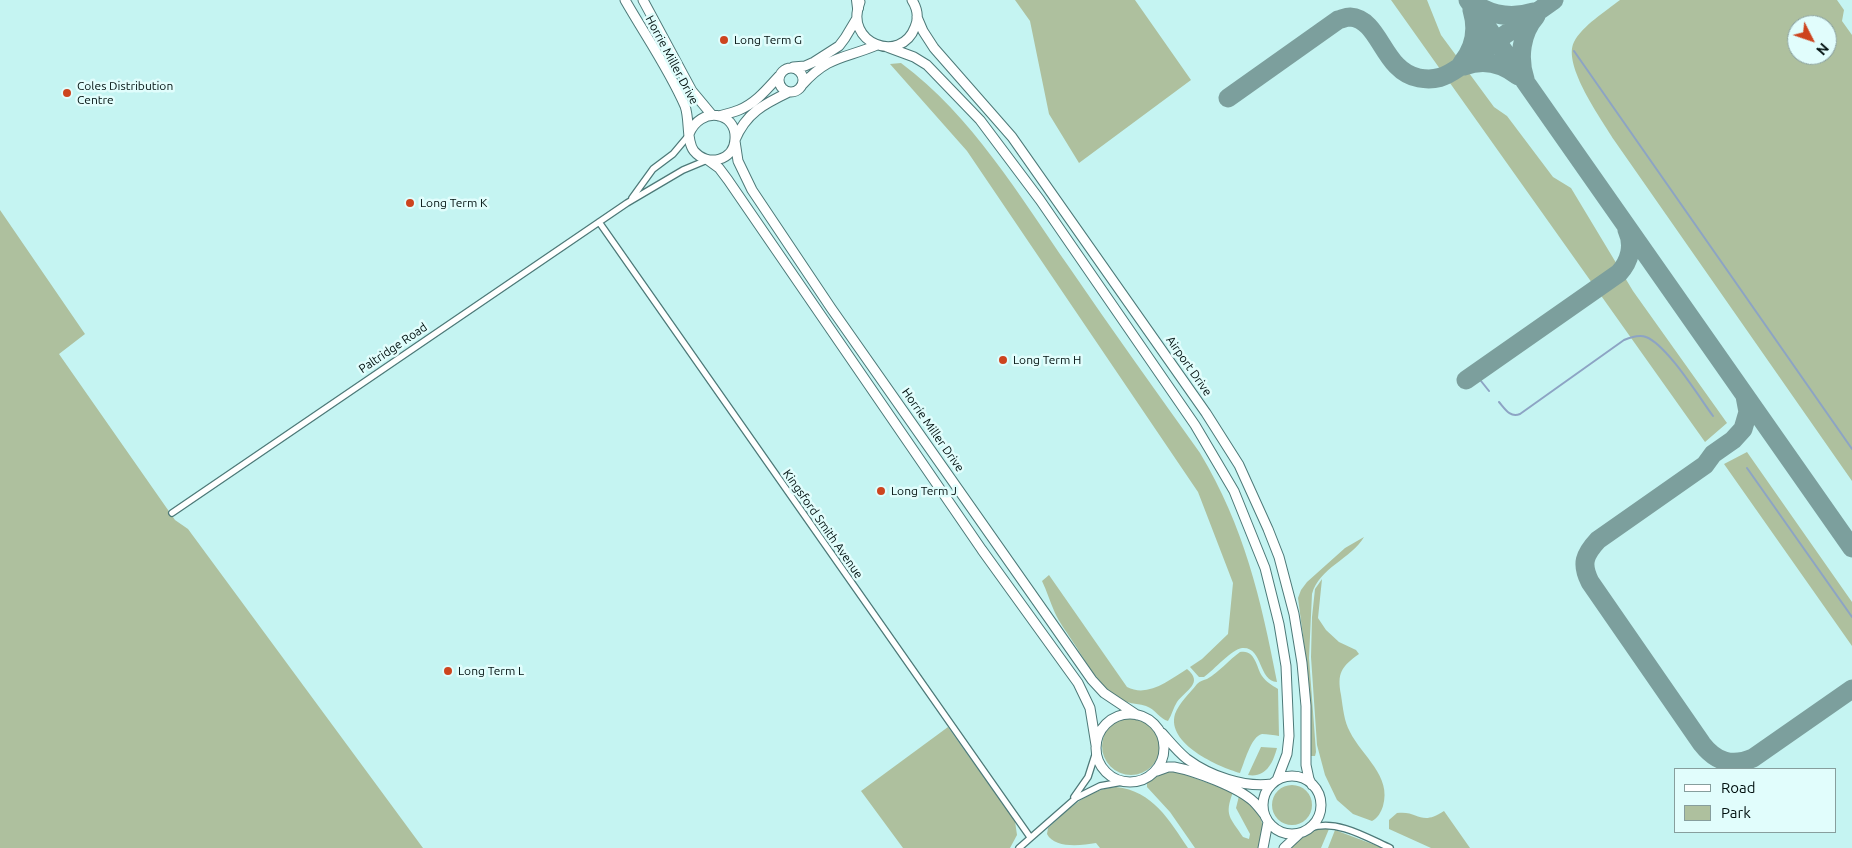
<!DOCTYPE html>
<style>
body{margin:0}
#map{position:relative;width:1852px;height:848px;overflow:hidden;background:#c5f4f2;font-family:Ubuntu,sans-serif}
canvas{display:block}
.legend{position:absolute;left:1674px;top:768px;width:162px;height:65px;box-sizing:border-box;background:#e1fdfc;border:1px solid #879e9d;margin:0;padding:6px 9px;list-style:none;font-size:15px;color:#01100f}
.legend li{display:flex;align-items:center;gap:10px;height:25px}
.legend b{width:25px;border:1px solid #879e9d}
.north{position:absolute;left:1787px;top:15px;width:50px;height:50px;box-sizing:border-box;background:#e1fdfc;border:1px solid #879e9d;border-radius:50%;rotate:131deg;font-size:14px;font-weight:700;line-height:20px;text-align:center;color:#01100f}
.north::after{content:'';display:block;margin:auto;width:18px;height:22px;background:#cd441e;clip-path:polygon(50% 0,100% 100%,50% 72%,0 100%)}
</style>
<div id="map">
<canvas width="1852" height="848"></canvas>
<ul class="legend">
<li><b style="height:6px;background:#fff"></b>Road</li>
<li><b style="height:14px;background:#aec09e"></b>Park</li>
</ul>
<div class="north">N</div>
</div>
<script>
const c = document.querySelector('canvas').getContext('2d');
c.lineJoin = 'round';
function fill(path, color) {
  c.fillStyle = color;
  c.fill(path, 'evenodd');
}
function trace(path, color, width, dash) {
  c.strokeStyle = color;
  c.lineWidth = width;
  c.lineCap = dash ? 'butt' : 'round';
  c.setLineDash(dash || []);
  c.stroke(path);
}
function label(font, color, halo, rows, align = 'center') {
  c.font = font + ' Ubuntu,sans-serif';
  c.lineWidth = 5;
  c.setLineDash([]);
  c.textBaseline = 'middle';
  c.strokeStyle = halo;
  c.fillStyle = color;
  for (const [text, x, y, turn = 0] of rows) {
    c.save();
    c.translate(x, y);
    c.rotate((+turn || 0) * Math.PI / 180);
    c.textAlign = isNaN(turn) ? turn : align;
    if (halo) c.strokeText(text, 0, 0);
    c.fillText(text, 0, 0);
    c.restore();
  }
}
fill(new Path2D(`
 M 1015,0 L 1135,0 L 1191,80 L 1079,163 L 1049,114 L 1030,21 Z
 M 1391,0 L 1427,0 L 1441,35 L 1494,107 L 1507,116 L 1553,177 L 1571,188 L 1633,291 L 1727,423 L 1705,442 Z
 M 1620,0 L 1837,0 L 1844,10 L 1842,21 L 1852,35 L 1852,481 L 1614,140 C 1602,120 1562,65 1574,42 C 1582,26 1606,11 1620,0 ZM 1797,25 L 1827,25 L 1827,55 L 1797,55 Z
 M 901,63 C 972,116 1019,195 1069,267 C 1112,330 1156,391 1200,453 C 1244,526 1261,599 1277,682 C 1258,681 1263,646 1242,648 C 1232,649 1214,670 1204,677 L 1199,677 L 1190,667 L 1202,659 L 1228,634 L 1233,583 L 1198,492 L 967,151 L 890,64 Z
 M 0,210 L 85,334 L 59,354 L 175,520 L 188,529 L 423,848 L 0,848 Z
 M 1747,452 L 1852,602 L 1852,646 L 1724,464 Z
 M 1364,537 C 1351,559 1319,568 1312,594 L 1309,658 L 1316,752 L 1315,756 L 1311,756 L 1311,703 L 1308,674 L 1298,598 L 1301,590 L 1307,582 L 1345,548 Z
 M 1049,575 L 1127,687 C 1148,698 1169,680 1187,669 C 1204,683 1186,690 1177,702 C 1173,708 1172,715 1168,721 C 1160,719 1155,709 1146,706 C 1140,704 1133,704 1127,702 C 1101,692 1086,661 1071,639 C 1066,631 1059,622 1055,613 C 1050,602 1047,591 1042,581 Z
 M 1322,579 L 1318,618 L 1326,630 L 1339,642 L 1356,650 L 1359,654 C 1341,667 1337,673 1341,695 C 1343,708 1344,721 1350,732 C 1362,756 1392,776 1383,806 C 1381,812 1378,818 1372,821 L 1353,814 L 1337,800 L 1325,775 L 1317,745 L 1311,657 L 1312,617 L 1315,589 Z
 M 1240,652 C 1255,649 1256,666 1262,676 C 1266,682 1272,685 1278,689 L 1279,736 C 1274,735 1267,734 1262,734 C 1251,736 1244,764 1240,773 C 1219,767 1166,744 1175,714 C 1179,703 1190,693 1197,684 C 1200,681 1204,680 1207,679 C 1219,672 1229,660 1240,652 Z
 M1102 746a29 29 0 1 1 58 0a29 29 0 1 1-58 0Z
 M 948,727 L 1015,821 L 1017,835 L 1010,848 L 903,848 L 861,791 Z
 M 1261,747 L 1277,748 C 1273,763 1266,778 1248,775 Z
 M 1170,771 L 1175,771 L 1233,792 C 1224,816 1230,817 1243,837 L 1249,839 L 1250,834 L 1236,808 L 1239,796 C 1260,811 1269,823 1258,848 L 1195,848 L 1170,812 L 1147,787 L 1147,783 L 1159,774 Z
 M1272 805a20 20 0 1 1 40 0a20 20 0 1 1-40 0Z
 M 1116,787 C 1153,791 1169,820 1188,848 L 1100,848 L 1096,843 C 1079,846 1054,848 1047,834 L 1048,828 C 1069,809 1086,790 1116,787 Z
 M 1444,811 L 1470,848 L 1431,848 L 1389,829 L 1389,820 L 1397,813 C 1419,810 1420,827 1444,811 Z
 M 1319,829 L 1329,829 L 1321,848 L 1290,848 L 1304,834 Z
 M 1335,830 L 1383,848 L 1328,848 Z`), '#aec09e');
trace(new Path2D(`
 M 1574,51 L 1852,449
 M 1481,381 L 1489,391
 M 1499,402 C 1505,409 1510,418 1520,414 L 1624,340 C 1631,337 1639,334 1646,337 C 1667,345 1699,397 1713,416
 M 1747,468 L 1852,617`), '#8da4c4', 2);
trace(new Path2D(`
 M 1468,0 L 1852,548
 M 1472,2 C 1490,15 1511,19 1533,12
 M 1462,63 C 1475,47 1478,30 1472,10
 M 1464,66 C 1483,59 1502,63 1518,76
 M 1525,79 C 1518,58 1521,33 1536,16
 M 1228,98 L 1338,20 C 1342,19 1346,17 1350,17 C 1381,19 1382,71 1419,78 C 1435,81 1445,77 1458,68 L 1554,0
 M 1466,380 L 1619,273 C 1630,261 1634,245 1627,230
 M 1745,396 L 1748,412 L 1743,429 L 1733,440 L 1713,454 L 1705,465 L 1598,540 C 1584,555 1581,564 1590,582 L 1702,744 C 1716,762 1732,767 1753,758 L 1852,689`), '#7c9f9d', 19);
const minor = new Path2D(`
 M 632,198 L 653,169 L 673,154 L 689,135
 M 599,222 L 1030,837
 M 172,513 L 627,203 L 683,170 L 707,160
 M 1074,797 L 1088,777 L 1096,752
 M 1310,828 C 1337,819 1366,837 1390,848
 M 1019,848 L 1076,798 L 1100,786 L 1122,782`);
const primary = new Path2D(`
 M 625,0 C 645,35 669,69 685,106 C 690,120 686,141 694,151 C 707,167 734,161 735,139 C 737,111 700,106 689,134
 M 643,0 L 692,91 L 712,115
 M 860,2 C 843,43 901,65 915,27 C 919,18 917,8 912,0
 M 917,17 L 923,31 L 934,48 L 1012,137 L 1206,413 L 1239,465 L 1268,529 L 1279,557 L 1294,614 L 1302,663 L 1306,706 L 1306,765 L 1309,779 L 1312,785
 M 887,47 L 914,57 L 927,65 L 980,120 L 1040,200 L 1195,425 L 1234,491 L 1265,568 L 1279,624 L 1286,666 L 1289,736 L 1287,754 L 1277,780
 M 793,67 L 805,66 L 814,62 L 839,46 L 845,38 L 857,18
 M779 80a12 12 0 1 1 24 0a12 12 0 1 1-24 0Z
 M 802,85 C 829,55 844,59 877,45
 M 719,116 C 725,114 732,113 739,110 C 756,103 767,89 779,76
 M 735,140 C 746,113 764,104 789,92
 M 735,141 L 738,161 L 752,190 L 831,308 L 1050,620 L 1092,680 L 1104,693 L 1137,715
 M 708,160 L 719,168 L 728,180 L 982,550 L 1078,683 L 1090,708 L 1096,745
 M1096 748a34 34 0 1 1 68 0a34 34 0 1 1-68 0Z
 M 1162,733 C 1170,742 1178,752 1187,759 C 1210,776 1244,788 1272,784
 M 1157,771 L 1168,767 L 1174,767 C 1195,771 1238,787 1254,802 C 1257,805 1261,810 1264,814
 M1263 805a29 29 0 1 1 58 0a29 29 0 1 1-58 0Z
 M 1263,848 L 1268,822
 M 1284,848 L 1299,834`);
const motorway = new Path2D(`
 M 857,0 L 858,8`);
trace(minor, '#4d7978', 8);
trace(primary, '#4d7978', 11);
trace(motorway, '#4d7978', 12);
trace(minor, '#fff', 5.5);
trace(primary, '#fff', 9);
trace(motorway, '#fff', 10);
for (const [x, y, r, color] of [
 [724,40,5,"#cd441e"],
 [67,93,5,"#cd441e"],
 [410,203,5,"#cd441e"],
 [1003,360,5,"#cd441e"],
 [881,491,5,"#cd441e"],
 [448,671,5,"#cd441e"]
]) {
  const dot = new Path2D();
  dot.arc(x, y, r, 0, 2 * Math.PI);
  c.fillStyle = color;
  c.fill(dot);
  trace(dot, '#e1fdfc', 2);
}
label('12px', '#01100f', '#e1fdfc', [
 ["Long Term G",734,40],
 ["Coles Distribution",77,86],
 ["Centre",77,100],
 ["Long Term K",420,203],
 ["Long Term H",1013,360],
 ["Long Term J",891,491],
 ["Long Term L",458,671]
], 'left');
label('12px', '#01100f', '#e1fdfc', [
 ["Horrie Miller Drive",672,60,62],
 ["Paltridge Road",393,348,-34],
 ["Airport Drive",1189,366,55],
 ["Horrie Miller Drive",933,430,55],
 ["Kingsford Smith Avenue",823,524,55]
]);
</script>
